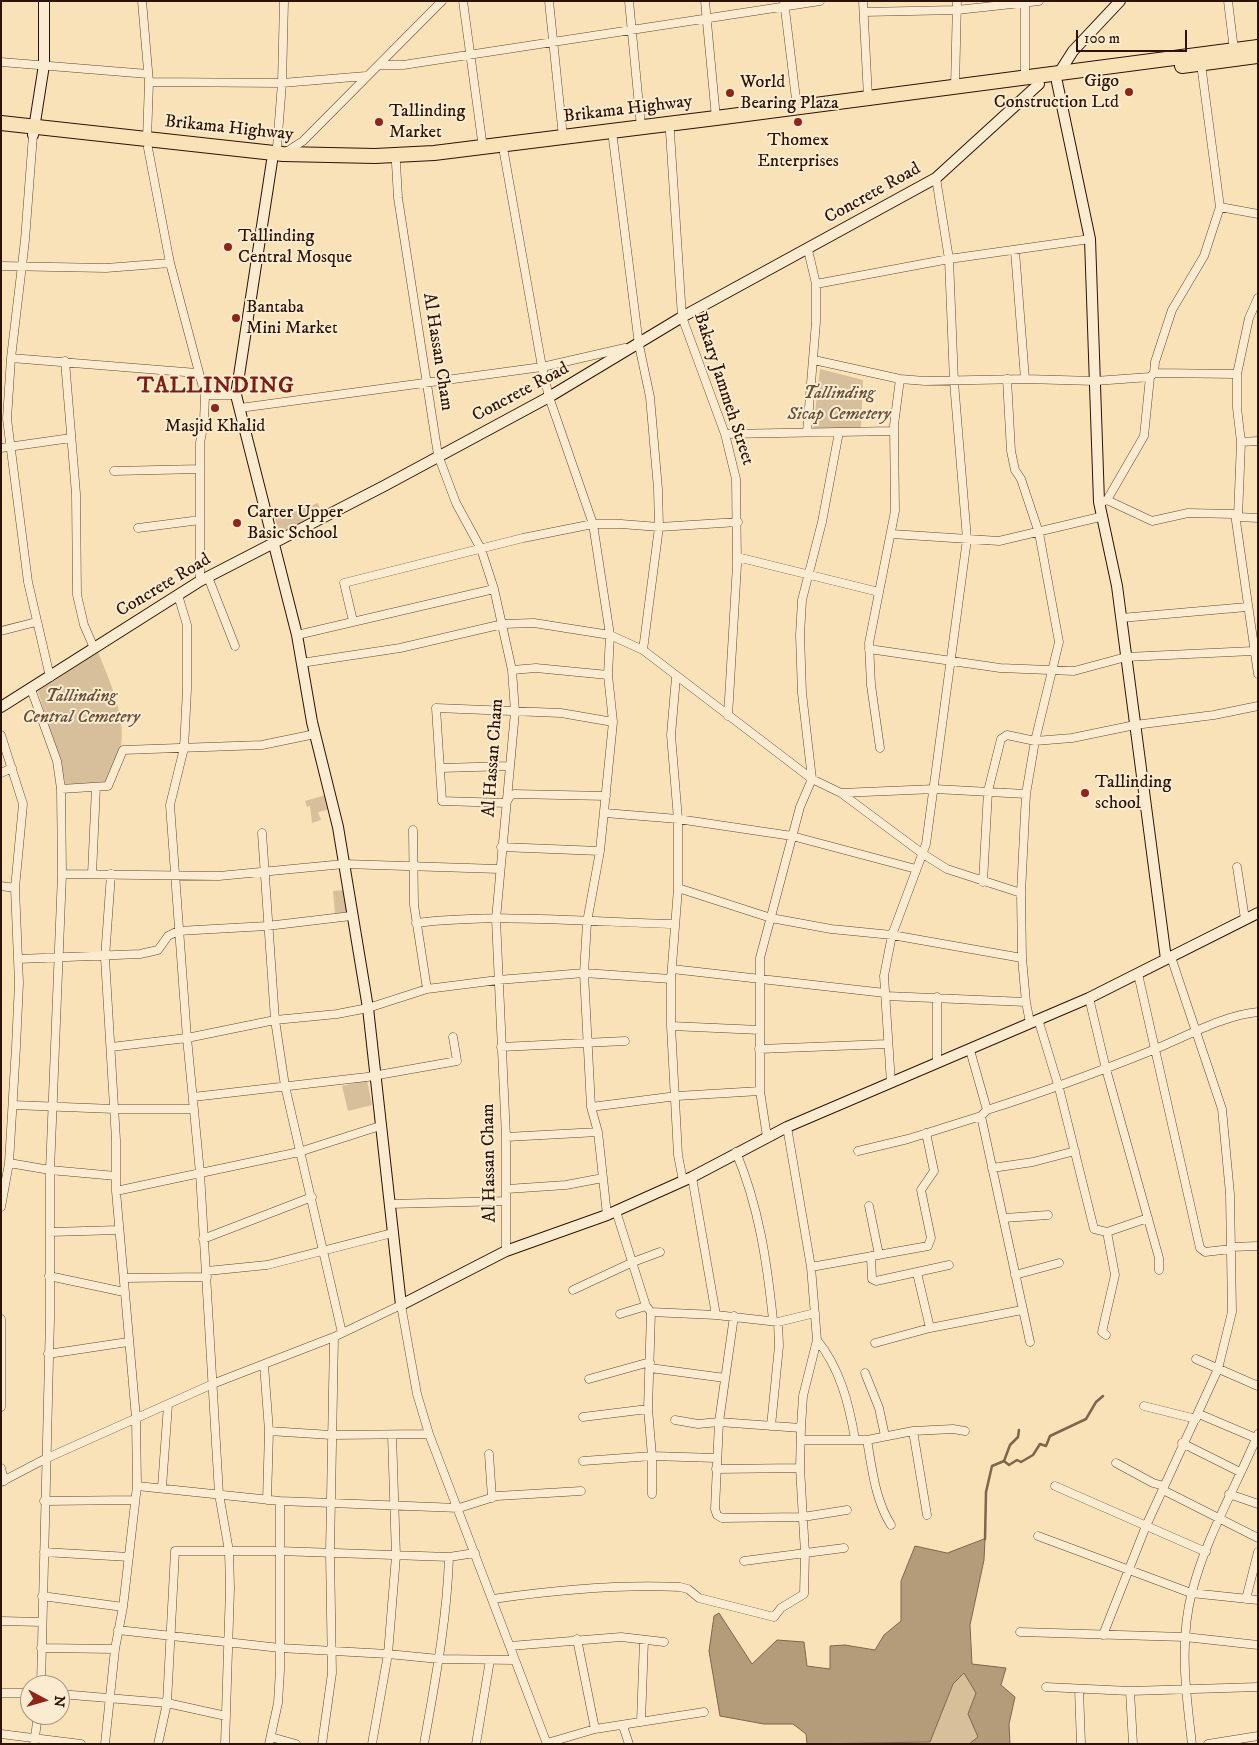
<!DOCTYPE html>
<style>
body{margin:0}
#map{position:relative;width:1259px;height:1745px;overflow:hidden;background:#f9e2b8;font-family:"IM FELL DW Pica",serif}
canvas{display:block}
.frame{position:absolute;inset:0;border:2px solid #2d1305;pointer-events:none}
.north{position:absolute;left:20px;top:1675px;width:50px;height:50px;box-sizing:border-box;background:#fbecd1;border:1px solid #a9957f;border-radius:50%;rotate:96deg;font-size:14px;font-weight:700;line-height:20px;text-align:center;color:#2d1305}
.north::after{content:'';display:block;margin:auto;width:18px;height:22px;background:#8f2418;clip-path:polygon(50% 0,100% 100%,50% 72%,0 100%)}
.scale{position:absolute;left:1076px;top:30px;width:111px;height:22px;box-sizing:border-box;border:2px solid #2d1305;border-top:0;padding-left:6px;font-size:15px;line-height:18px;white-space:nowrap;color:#2d1305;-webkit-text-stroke:4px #fbecd1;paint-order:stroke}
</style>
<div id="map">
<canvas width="1259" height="1745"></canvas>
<div class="frame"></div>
<div class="north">N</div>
<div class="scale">100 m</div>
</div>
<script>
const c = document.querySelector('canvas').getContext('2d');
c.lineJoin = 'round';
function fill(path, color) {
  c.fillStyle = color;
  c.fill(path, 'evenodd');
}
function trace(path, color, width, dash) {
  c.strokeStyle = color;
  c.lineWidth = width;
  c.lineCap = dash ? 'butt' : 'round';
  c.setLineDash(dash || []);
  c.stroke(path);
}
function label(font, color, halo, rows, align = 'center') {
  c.font = font + ' "IM FELL DW Pica",serif';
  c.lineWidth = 4;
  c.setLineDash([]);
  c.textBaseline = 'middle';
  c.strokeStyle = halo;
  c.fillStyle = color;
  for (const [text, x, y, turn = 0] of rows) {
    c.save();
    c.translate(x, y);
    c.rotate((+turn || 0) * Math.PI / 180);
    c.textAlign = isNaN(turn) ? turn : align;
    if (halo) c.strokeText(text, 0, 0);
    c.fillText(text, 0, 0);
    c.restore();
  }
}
fill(new Path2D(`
 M 820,369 L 863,380 L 861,429 L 813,430 Z
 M 318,503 L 322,516 L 282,538 L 275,519 Z
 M 98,652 C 109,680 126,715 121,746 C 119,758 111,771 107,783 L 66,785 L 38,691 Z
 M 326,795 L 330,809 L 318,812 L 321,820 L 312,823 L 310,806 L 307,807 L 305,801 Z
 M 345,890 L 347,913 L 335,914 L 333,891 Z
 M 367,1080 L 372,1105 L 348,1111 L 342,1086 Z
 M 964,1672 L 976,1693 L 968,1714 L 978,1737 L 969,1744 L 896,1744 L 930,1742 L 953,1684 Z`), '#d6bf9a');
const water = new Path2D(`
 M 985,1539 L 984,1560 L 970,1625 L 972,1664 L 1006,1668 L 1001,1685 L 1015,1697 L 1009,1724 L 1010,1744 L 969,1744 L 978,1737 L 968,1714 L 976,1693 L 964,1673 L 953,1684 L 930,1742 L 807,1744 L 806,1734 L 793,1724 L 764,1724 L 720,1716 L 709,1651 L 714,1616 L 719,1613 L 752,1664 L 777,1640 L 804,1642 L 807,1666 L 830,1669 L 830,1646 L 845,1645 L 875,1650 L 884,1635 L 901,1621 L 901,1581 L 915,1546 L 947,1553 Z`);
fill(water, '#b49c7b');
trace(water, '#7e654c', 1);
trace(new Path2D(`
 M 1004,1461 L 1009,1465 L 1017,1460 L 1021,1462 L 1033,1455 L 1040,1444 L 1046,1446 L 1050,1436 L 1086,1419 L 1096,1402 L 1103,1396
 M 985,1539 L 986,1492 L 992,1466 L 1004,1461 L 1010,1445 L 1018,1437 L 1019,1430`), '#7e654c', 2.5);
const street = new Path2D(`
 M 142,1 L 149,82 L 147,139
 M 463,1 L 483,148
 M 549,1 L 563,137
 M 629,1 L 641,127
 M 705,1 L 716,118
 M 784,1 L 797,107
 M 863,1 L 868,97
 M 1228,1 L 1234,50
 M 864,12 L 957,10 L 1039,1
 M 1,62 L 148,74
 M 381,65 L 403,65 L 820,1
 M 1025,79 L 1025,1
 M 149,82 L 282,83 L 366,76
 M 955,87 L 957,1
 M 670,132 L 682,317 L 725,434 L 736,479 L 737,565 L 728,716
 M 33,135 L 25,240 L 11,358 L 7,419 L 28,582 L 50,677
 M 613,139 L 639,345 L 650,397 L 658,489 L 659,527 L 643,650
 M 148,148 L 170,263 L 205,395 L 204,422 L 200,443 L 200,581
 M 286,152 L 303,141 L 442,1
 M 504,153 L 542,367 L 549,397 L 593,524 L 610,635 L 608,675 L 613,722 L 600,851 L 587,922 L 584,973 L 591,1107 L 598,1132 L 607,1215
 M 274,156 L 277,147 L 282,83 L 284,1
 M 396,163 L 398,198 L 438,455 L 456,503 L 481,549 L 494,589 L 512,670 L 515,712 L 496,919 L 506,1137 L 506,1251
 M 1220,207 L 1258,214
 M 1015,251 L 1025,379
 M 1,266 L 106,268 L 170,263
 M 816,284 L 949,259 L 1090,239
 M 11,358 L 197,373
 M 814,360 L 900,379 L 925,381 L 1025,379 L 1095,381 L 1150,377
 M 65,361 L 76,494 L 77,595 L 84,625 L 94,648
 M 1154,373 L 1237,374
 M 1007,379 L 1011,451 L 1015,470 L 1021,479 L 1039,533 L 1059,642 L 1035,741 L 1026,794 L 1021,893 L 1022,958 L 1026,1002 L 1030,1023
 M 205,395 L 236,395
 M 240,408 L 542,367 L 625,348
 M 807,432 L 816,322 L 816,284 L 808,250
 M 725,434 L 894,431
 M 1241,442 L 1258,441
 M 1,448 L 71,438
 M 114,471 L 200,469
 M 1107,500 L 1144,436 L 1150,377 L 1154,373 L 1155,362 L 1172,310 L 1204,256 L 1220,207 L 1201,64
 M 1102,502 L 1107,500 L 1152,521 L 1188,513 L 1235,514 L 1238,517 L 1258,518
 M 1235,514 L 1258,674
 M 1238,517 L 1241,442 L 1237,408 L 1237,374 L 1249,318 L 1258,298
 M 138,528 L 200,520
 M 892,534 L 999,541 L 1100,517
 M 737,557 L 879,592
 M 208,577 L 235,646
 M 178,595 L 187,625 L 187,689 L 184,748 L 170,805 L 187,1038 L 200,1173 L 219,1494 L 229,1551 L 230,1588 L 225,1744
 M 1121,618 L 1247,607
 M 353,621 L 344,583 L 523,538 L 593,524 L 621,524 L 659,527 L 738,522
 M 1,631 L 36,622
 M 297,635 L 494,589
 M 869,649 L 1000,668 L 1074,671 L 1126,657 L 1253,651
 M 301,663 L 400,648 L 503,624 L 534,623 L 610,635 L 643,650 L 812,779 L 841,793 L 923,854 L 947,869 L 1021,893
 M 512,670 L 536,668 L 608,675
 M 676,677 L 671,735 L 678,819 L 678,888 L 671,979 L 671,1026 L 678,1155 L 683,1181
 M 31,689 L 57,761 L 61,789 L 62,874 L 50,1170 L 50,1318 L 41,1685
 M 1,735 L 23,804 L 15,888 L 19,983 L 16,1047 L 9,1163 L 1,1207
 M 880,748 L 871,685 L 869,643 L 895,511 L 894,425 L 900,379
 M 441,768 L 510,766
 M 1,773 L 12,768
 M 61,789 L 108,786 L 123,750 L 262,745 L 315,734
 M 841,793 L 935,789 L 1026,794
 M 606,796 L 514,794 L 510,796 L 506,803 L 442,801 L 436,708 L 561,713 L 613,722
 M 605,813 L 678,819 L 792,836 L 916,869
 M 413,830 L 414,905 L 427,989
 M 262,833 L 275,1020 L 285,1086 L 342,1333
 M 501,847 L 600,851
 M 1237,867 L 1245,919
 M 62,874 L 219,876 L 344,864 L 499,869
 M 92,874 L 96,787
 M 983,882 L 988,791 L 1001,739 L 1007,735 L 1035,741 L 1072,738 L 1135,725 L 1214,715 L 1258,706
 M 1,886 L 15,888
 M 678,888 L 771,918 L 831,929 L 892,935 L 1022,958
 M 416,923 C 502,913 589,922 675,924
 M 18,959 L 140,954 L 158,950 L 168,936 L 178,931 L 267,926 L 351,916
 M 672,969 L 885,993
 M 1138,974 L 1200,1248 L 1205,1252 L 1231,1249
 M 886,996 L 1026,1002
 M 937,997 L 937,1063
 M 1089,998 L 1106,1069 L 1159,1258 L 1159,1270
 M 1038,1019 L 1059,1088 L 1094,1229 L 1107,1232 L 1148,1218
 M 671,1026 L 760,1030
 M 111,1047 L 187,1038 L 275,1020 L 337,1014 L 368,1008 L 427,989 L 498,980 L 584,973 L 671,979
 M 501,1047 L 625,1041
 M 759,1049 L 887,1044
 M 970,1050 L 987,1110
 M 891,1083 L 884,976 L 892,935 L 926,844 L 967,539 L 954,382 L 949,259 L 936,178
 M 193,1097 L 367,1077 L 457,1061 L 453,1037
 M 13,1105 L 114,1109 L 194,1109
 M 591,1107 L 677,1096 L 760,1091
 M 981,1116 L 1030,1342
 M 506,1137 L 598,1132
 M 767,1137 L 760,1091 L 760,958 L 800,807 L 812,779 L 802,693 L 800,635 L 802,600 L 822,522 L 839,432
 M 858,1151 L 908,1139 L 981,1116 L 987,1110 C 1044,1092 1098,1072 1153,1050 C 1185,1037 1224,1015 1258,1012
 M 736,1152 C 759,1207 767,1262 773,1320
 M 9,1163 L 50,1170 L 116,1176
 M 992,1168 L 1033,1162 L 1075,1151
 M 692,1177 L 716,1315
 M 507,1189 L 566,1185 L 603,1178
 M 116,1191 L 299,1152 L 380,1126
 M 389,1204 L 506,1201
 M 869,1206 L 879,1255
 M 616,1211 L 646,1306 L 651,1312 L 648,1409 L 652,1456 L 652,1494
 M 1004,1218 L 1048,1215
 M 50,1232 L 119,1230
 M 203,1239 L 312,1197
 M 1231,1247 L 1258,1246
 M 871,1256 L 872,1279 L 876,1281 L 949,1265
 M 811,1267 L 928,1246 L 931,1238 L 921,1190 L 934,1171 L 926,1133
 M 207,1271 L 267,1265 L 392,1233
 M 917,1273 L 930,1328
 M 1015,1275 L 1059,1263
 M 49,1276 L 124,1292
 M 124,1278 L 207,1277
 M 573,1290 L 633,1262 L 660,1252
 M 651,1312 L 716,1315 L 778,1322 L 815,1313
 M 620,1314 L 646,1306
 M 734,1316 L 719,1422 L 715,1509 L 717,1515 L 722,1518 L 803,1517 L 847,1510
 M 1,1319 L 1,1407
 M 1106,1335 L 1102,1332 L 1115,1275 L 1107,1232
 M 817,1340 C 840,1368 849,1404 855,1439
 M 875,1343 L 930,1328 L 1022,1310
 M 48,1354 L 128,1342
 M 1196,1359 L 1258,1386
 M 264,1365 L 269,1431 L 267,1500
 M 650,1368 L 725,1378
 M 865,1373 L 879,1408 L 885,1436
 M 589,1379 L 650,1362
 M 1144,1406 L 1196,1419
 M 1199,1414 L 1258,1439
 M 583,1417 L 648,1409
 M 675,1420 L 698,1424 L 719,1422 L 801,1428
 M 771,1426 L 779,1346 L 778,1322
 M 269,1431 L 331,1435 L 429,1434
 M 913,1431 L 927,1515
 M 801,1440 L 867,1440 L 913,1431 L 953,1429 L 965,1431
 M 867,1440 C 872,1468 875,1500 891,1525
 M 1182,1443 L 1240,1472
 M 489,1454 L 492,1498
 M 583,1461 L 652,1456 L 716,1458
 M 1116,1463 L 1153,1483 L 1164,1486
 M 1,1468 L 4,1481
 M 716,1469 L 800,1468
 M 1,1482 L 45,1459 L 215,1383 L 334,1337 L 401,1305 L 417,1394 L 429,1434 L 547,1744
 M 137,1486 L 280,1501 L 459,1508 L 497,1496 L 581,1491
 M 1055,1486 L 1206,1552
 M 162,1487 L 168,1405
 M 1163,1490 L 1258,1538
 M 1229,1494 L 1258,1504
 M 44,1501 L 135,1500
 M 1038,1536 L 1191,1593 L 1258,1600
 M 44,1552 L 129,1557
 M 744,1561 L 844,1548
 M 42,1596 L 123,1607
 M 493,1599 C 555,1590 617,1584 680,1587 L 688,1589 L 699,1598 L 774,1617 L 781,1608 L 804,1594 L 805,1553 L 800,1468 L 801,1428 L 803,1396 L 817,1340 L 811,1267 L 787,1127
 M 1246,1599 L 1258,1552
 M 1,1621 L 42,1622
 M 118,1630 L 280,1648 L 388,1654 L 439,1659 L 515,1660
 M 1020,1632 L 1185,1637 L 1258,1645
 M 1103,1635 L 1146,1526 L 1218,1369 L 1232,1312 L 1230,1194 L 1222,1109 L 1171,957
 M 577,1639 L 595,1729
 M 510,1646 L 621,1637 L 664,1642
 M 41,1648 L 115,1649
 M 1046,1687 L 1130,1691 L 1258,1687
 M 1079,1689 L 1081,1744
 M 1130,1691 L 1133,1744
 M 1,1693 L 30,1693
 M 60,1694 L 167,1703 L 175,1551 L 279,1551 L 449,1557 L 475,1553
 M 641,1722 L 644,1640
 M 623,1726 L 629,1744
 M 1,1734 L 81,1744
 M 271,1737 L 296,1744
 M 547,1743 L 595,1729 L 704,1712
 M 34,1744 L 38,1715
 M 105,1744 L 115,1649 L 123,1607 L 137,1486 L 136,1418 L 116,1191 L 116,1140 L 105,958 L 111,874
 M 158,1744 L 167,1703 L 226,1716
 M 269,1744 L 278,1703 L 280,1670 L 280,1501
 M 322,1744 L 332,1673 L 330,1552 L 334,1337
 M 372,1744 L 388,1654 L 396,1556 L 392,1435
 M 424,1744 C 435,1682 447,1620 449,1557
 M 476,1744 L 490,1660
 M 1192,1744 C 1186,1695 1179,1641 1192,1592 C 1206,1537 1236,1487 1258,1434
 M 1208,1744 L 1258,1736`);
const secondary = new Path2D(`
 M 1059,73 L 1073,51 L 1120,1
 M 1057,82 L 1090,239 L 1099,502 L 1117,586 L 1166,959
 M 33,135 L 44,65 L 44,1
 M 272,161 L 236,395 L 297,635 L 312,722 L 338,827 L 368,1008 L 401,1305 L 506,1251 L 607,1215 L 692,1177 L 787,1127 L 1089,998 L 1258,913
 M 1,707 L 200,581 L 384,486 L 549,397 L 682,317 L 936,178 L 1039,84`);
const highway = new Path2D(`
 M 1182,66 L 1257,56
 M 1,123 L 283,154 L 375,156 L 434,153 L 716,118 L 1258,47`);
trace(street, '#604732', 9);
trace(secondary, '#2d1305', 12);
trace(highway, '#2d1305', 16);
trace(street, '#fbecd1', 8);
trace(secondary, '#fbecd1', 10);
trace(highway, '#f9e2b8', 14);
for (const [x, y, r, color] of [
 [1129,92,5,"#8f2418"],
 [730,93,5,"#8f2418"],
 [379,122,5,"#8f2418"],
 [798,122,5,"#8f2418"],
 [228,247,5,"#8f2418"],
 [236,318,5,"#8f2418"],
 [215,408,5,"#8f2418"],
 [237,523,5,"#8f2418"],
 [1085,793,5,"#8f2418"]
]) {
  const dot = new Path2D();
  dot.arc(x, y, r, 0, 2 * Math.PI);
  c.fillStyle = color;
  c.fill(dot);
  trace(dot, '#fbecd1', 2);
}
label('18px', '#2d1305', '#fbecd1', [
 ["Gigo",1119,82,"right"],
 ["Construction Ltd",1119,103,"right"],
 ["World",740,83],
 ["Bearing Plaza",740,104],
 ["Tallinding",389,112],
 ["Market",389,133],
 ["Thomex",798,141,"center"],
 ["Enterprises",798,162,"center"],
 ["Tallinding",238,237],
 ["Central Mosque",238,258],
 ["Bantaba",246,308],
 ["Mini Market",246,329],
 ["Masjid Khalid",215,427,"center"],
 ["Carter Upper",247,513],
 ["Basic School",247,534],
 ["Tallinding",1095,783],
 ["school",1095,804]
], 'left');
label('18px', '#2d1305', '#fbecd1', [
 ["Brikama Highway",628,110,-7],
 ["Brikama Highway",229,129,6],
 ["Concrete Road",873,194,-29],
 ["Al Hassan Cham",437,352,81],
 ["Bakary Jammeh Street",723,389,72],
 ["Concrete Road",521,393,-28],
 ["Concrete Road",164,586,-31],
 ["Al Hassan Cham",494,758,-86],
 ["Al Hassan Cham",490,1163,-91]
]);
label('italic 18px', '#684f39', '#fbecd1', [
 ["Tallinding",839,394],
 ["Sicap Cemetery",839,415],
 ["Tallinding",81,697],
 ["Central Cemetery",81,718]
]);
c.letterSpacing = '1px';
label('bold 22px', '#7a1f14', '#fbecd1', [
 ["TALLINDING",216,387]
]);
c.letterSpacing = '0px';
</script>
